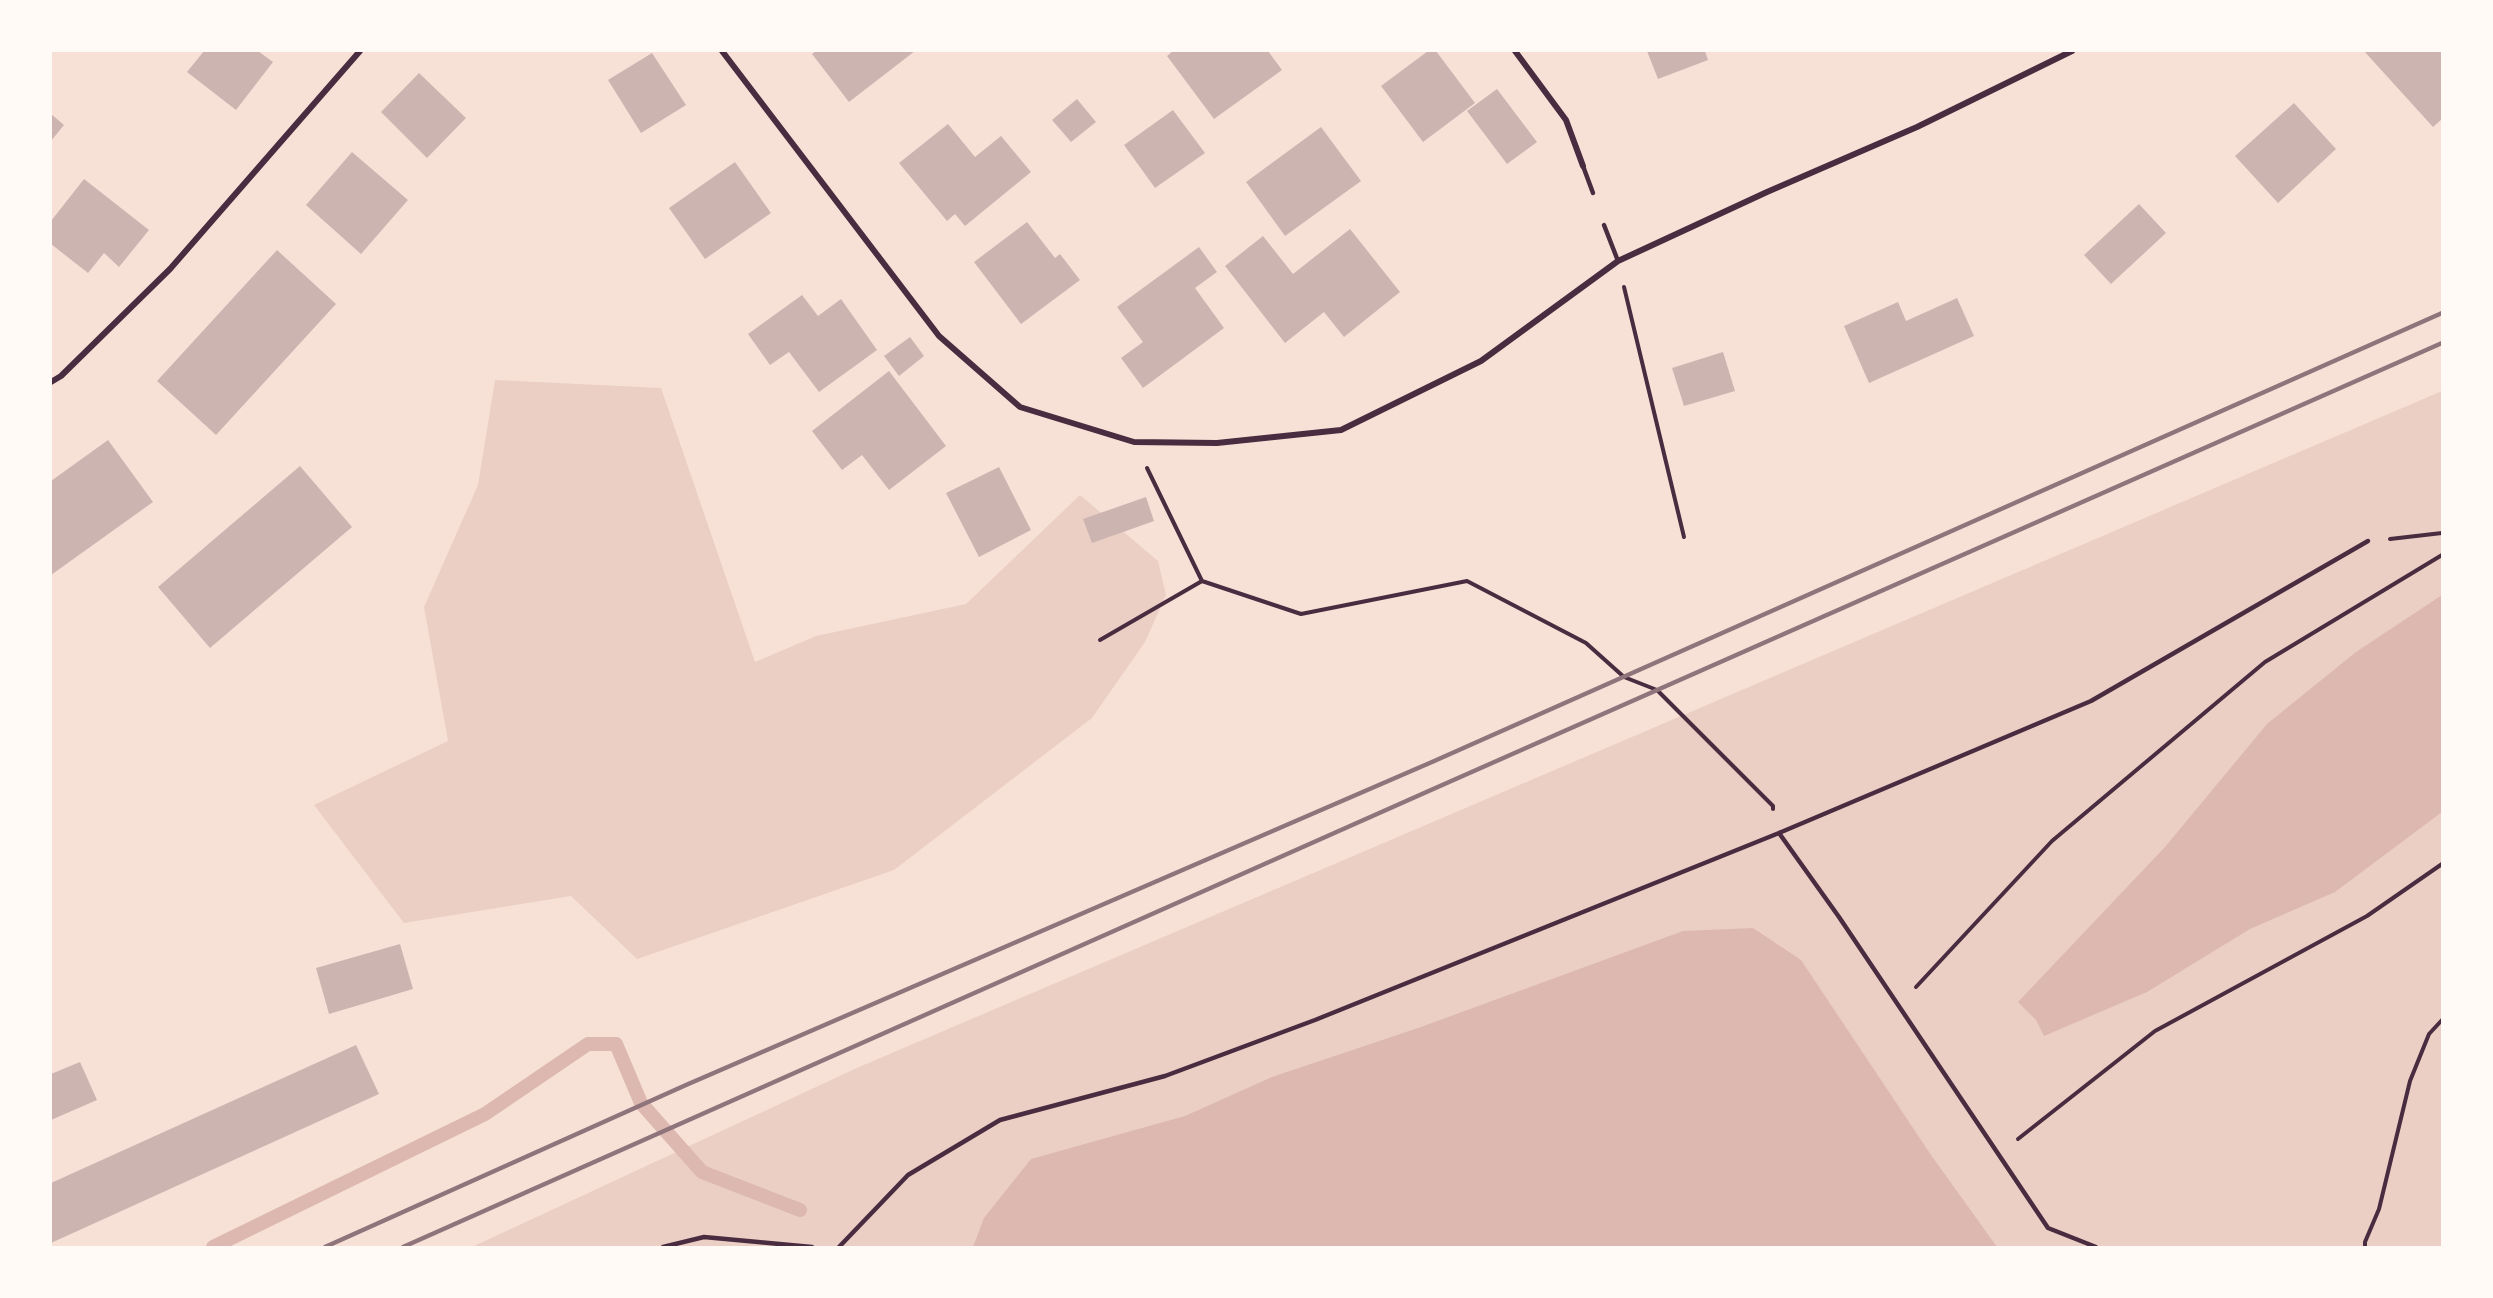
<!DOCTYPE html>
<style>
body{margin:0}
#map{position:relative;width:2493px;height:1298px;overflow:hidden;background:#f7e1d7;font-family:Roboto,sans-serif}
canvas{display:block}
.frame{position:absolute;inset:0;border:52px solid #fffaf5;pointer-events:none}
</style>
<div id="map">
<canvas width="2493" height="1298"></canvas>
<div class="frame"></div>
</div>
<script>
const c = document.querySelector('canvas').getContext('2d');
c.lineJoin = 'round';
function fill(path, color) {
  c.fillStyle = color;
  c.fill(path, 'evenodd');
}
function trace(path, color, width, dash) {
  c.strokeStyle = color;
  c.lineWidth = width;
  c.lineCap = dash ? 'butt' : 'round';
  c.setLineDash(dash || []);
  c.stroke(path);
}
fill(new Path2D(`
 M 495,380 L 661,388 L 755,662 L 816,636 L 966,604 L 1080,495 L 1158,561 L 1166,595 L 1145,642 L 1092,718 L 894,870 L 637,959 L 571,896 L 404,923 L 314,805 L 448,741 L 424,607 L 478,485 Z
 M 2442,391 L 2442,1247 L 472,1247 L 859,1067 Z`), '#ebcfc5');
fill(new Path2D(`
 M 2442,595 L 2442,812 L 2335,892 L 2250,929 L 2147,992 L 2044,1036 L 2036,1020 L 2018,1002 L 2165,847 L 2267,724 L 2356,652 Z
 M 1753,928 L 1801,960 L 1931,1155 L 1997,1247 L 973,1247 L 984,1218 L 1031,1159 L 1185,1116 L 1272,1077 L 1421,1027 L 1683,931 Z`), '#dcb8b0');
trace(new Path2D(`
 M 213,1247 L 485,1114 L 588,1044 L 616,1044 L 641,1103 L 702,1172 L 800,1210`), '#dcb8b0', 14);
fill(new Path2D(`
 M 204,51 L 258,51 L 273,62 L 236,110 L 187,72 Z
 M 816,51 L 915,51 L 849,102 L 812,54 Z
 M 1173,51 L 1268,51 L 1282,70 L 1214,119 L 1167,56 Z
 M 1428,51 L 1436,51 L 1475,103 L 1423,142 L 1381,86 Z
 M 1647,51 L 1705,51 L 1708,60 L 1658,79 Z
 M 2364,51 L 2442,51 L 2442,119 L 2433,127 Z
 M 652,53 L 686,105 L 641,133 L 608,80 Z
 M 419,73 L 466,118 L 427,158 L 381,112 Z
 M 1497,89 L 1537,142 L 1507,164 L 1467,111 Z
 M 1077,99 L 1096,122 L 1071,142 L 1052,120 Z
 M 2294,103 L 2336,149 L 2278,203 L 2235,156 Z
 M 1173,110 L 1205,153 L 1155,188 L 1124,145 Z
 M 51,114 L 64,125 L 51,141 Z
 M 948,124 L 975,157 L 1001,136 L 1031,172 L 965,226 L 955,214 L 947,221 L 899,163 Z
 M 1321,127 L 1361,181 L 1285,236 L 1246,182 Z
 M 352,152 L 408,200 L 361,254 L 306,205 Z
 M 735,162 L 771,213 L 705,259 L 669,208 Z
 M 84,179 L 149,230 L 119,267 L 104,253 L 88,273 L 51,244 L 51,221 Z
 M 2139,204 L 2166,233 L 2111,284 L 2084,255 Z
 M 1027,222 L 1055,258 L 1060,254 L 1080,280 L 1021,324 L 974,262 Z
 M 1350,229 L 1400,292 L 1344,337 L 1324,312 L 1285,343 L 1225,266 L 1263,236 L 1293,274 Z
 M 1199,247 L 1217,272 L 1195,288 L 1224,328 L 1143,388 L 1121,358 L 1143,342 L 1117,307 Z
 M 277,250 L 336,304 L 216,435 L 157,381 Z
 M 802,295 L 818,316 L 841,299 L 877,350 L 819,392 L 789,352 L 770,365 L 748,334 Z
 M 1957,298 L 1974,336 L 1869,383 L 1844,326 L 1898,302 L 1906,321 Z
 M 910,337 L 924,356 L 899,376 L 884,356 Z
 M 1723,352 L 1735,391 L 1684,406 L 1672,368 Z
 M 889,371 L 946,446 L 889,490 L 862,455 L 842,470 L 812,431 Z
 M 108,440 L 153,502 L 51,575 L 51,481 Z
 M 300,466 L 352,527 L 210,648 L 158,587 Z
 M 999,467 L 1031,530 L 979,557 L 946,493 Z
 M 1146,497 L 1154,521 L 1092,543 L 1083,519 Z
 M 400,944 L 413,989 L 329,1014 L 316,968 Z
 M 356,1045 L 379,1094 L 51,1243 L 51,1183 Z
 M 80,1062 L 97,1100 L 51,1120 L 51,1074 Z`), '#ccb4b1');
trace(new Path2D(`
 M 1624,287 L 1684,537
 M 1147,468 L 1202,581 L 1301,614 L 1467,581 L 1586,643 L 1624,677 L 1657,690 L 1773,806 L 1773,809
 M 2390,539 L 2442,533
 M 1100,640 L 1202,581
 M 1916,987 L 2052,841 L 2265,662 L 2442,555
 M 2018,1139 L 2155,1031 L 2367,916 L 2442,864
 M 2365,1247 L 2365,1242 L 2379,1209 L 2410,1081 L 2429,1034 L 2442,1020`), '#4a2c40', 4);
trace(new Path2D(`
 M 1583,166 L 1593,193
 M 1604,225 L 1618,261
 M 1779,833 L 1839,917 L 2048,1228 L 2096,1247
 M 663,1247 L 704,1237 L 812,1247
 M 839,1247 L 908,1175 L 1000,1120 L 1165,1076 L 1315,1020 L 1779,833 L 2091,701 L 2368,541`), '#4a2c40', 4.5);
trace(new Path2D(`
 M 722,51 L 939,336 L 1020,407 L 1134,442 L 1217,443 L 1341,430 L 1481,361 L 1618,261 L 1767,192 L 1917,127 L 2072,51
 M 1515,51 L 1566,120 L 1583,166
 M 51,382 L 61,376 L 170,269 L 360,51`), '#4a2c40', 6);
trace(new Path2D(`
 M 325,1247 L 686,1085 L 1432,762 L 2442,313
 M 403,1247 L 1440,786 L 2442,343`), '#8f747c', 4.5);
</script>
